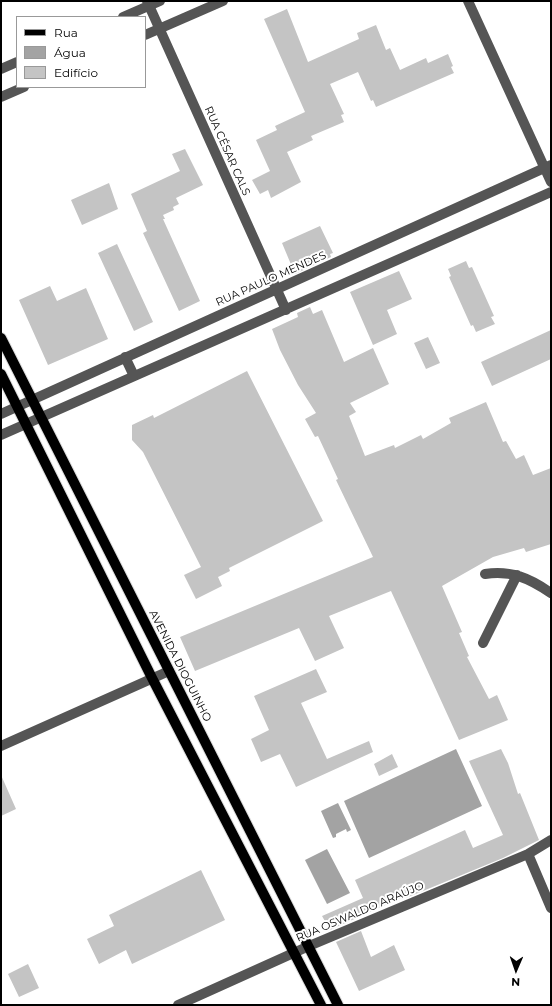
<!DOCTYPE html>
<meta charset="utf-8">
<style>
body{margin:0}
#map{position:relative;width:552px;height:1006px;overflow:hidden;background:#fff;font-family:Montserrat,sans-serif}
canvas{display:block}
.frame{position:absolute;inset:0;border:2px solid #000;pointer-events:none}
.legend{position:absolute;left:16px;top:16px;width:130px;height:72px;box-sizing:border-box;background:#fff;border:1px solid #999;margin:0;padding:5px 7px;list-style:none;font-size:12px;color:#000}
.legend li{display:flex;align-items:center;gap:8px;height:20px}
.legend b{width:20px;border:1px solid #999}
.north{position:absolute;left:496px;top:950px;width:40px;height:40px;-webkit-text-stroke:3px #fff;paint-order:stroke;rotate:182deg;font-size:11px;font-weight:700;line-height:16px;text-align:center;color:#000}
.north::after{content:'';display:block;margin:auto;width:14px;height:18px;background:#000;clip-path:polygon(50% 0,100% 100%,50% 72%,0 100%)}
</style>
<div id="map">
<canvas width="552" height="1006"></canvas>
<div class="frame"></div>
<ul class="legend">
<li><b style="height:5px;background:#000"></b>Rua</li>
<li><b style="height:11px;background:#a3a3a3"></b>Água</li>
<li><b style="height:11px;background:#c4c4c4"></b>Edifício</li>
</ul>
<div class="north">N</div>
</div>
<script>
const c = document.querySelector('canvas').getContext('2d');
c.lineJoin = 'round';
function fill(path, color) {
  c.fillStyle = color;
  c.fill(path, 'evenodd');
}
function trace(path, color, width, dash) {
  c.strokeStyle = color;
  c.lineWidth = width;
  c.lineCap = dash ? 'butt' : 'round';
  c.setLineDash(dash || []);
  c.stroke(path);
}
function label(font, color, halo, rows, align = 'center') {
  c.font = font + ' Montserrat,sans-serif';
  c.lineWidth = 4;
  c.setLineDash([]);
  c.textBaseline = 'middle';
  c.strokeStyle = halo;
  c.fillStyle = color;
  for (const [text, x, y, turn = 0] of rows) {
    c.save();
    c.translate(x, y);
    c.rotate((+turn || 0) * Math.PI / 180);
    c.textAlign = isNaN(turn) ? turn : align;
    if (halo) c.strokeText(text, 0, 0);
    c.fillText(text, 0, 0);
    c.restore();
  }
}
fill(new Path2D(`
 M 456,749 L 482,806 L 369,858 L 344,801 Z
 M 338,803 L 351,830 L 347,832 L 346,829 L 336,834 L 336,837 L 333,838 L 321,811 Z
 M 327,849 L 350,893 L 327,904 L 305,860 Z`), '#a3a3a3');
fill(new Path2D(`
 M 287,9 L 308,62 L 359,39 L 357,33 L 376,25 L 386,50 L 390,48 L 400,70 L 426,58 L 428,63 L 448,54 L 453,66 L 451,67 L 454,73 L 376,107 L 373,100 L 371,101 L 358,72 L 330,84 L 344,114 L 341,115 L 344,122 L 311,136 L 313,140 L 287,152 L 301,182 L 271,198 L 268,190 L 260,194 L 252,180 L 270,171 L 256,140 L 277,130 L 275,126 L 305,112 L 264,19 Z
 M 185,149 L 203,185 L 176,198 L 179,204 L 173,207 L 174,210 L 163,215 L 165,219 L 163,219 L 200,301 L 179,311 L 143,233 L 147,231 L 131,194 L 180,171 L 172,154 Z
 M 109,183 L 118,209 L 82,225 L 71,200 Z
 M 320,226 L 333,253 L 330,254 L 331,257 L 295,274 L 282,243 Z
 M 117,244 L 153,322 L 134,331 L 98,253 Z
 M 466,261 L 469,268 L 472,267 L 494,316 L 491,317 L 495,324 L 476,332 L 473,325 L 471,326 L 449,277 L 451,276 L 448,269 Z
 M 399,271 L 412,299 L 387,310 L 397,334 L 373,345 L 350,292 Z
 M 50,286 L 57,301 L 86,288 L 108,339 L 48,365 L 19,300 Z
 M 310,307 L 313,314 L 322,310 L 344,362 L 373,348 L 389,384 L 350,403 L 356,412 L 349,416 L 365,456 L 394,445 L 395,448 L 421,435 L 423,439 L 451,423 L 449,418 L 486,402 L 503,442 L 506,441 L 516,459 L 524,455 L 533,475 L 551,468 L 551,544 L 526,552 L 524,548 L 493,557 L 442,586 L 462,632 L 459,633 L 469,656 L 467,657 L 489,699 L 497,695 L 508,720 L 459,740 L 391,591 L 329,616 L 344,648 L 315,661 L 299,628 L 195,671 L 180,637 L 373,557 L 336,480 L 338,479 L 318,436 L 315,437 L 305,419 L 316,413 L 298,385 L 280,350 L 272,329 L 298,317 L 297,313 Z
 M 551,330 L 551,359 L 492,386 L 481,362 Z
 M 428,337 L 440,363 L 426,369 L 414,343 Z
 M 247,371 L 323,521 L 229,568 L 230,571 L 218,577 L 222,586 L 196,599 L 184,575 L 201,567 L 143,452 L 132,440 L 132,425 L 153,415 L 154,418 Z
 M 316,669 L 327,692 L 301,703 L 327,759 L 369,741 L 373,752 L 296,787 L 280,754 L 261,762 L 251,739 L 269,730 L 254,696 Z
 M 501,749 L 508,763 L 518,794 L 520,793 L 539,840 L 503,858 L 406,898 L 405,896 L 330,930 L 322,916 L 363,898 L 355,880 L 465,830 L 473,848 L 503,835 L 469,761 Z
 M 392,754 L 398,767 L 379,776 L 374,764 Z
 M 1,775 L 16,809 L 1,816 Z
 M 201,870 L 225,920 L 132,964 L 126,950 L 99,964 L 87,939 L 114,926 L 109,915 Z
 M 361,931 L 371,957 L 394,945 L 405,970 L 359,991 L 336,942 Z
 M 28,964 L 39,988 L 19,997 L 8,974 Z`), '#c4c4c4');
const major = new Path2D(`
 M 1,338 L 338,1005
 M 1,374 L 152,678 L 321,1005`);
trace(major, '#dbdbdb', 12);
trace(new Path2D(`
 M 147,1 L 286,310
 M 468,1 L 551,182
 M 123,17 L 160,1
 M 145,35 L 223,1
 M 1,69 L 17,62
 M 1,97 L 24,87
 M 125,357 L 134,376
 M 1,414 L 551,165
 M 1,435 L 551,192
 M 485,574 C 511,570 529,578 551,593
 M 483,643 L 517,575
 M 1,746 L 169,671
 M 528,854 L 551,908
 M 178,1005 L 309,946 L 528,854 L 551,840`), '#555', 10);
trace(major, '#000', 10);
label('11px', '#000', '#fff', [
 ["RUA CÉSAR CALS",227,151,66],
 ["RUA PAULO MENDES",271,279,-24],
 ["AVENIDA DIOGUINHO",180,666,63],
 ["RUA OSWALDO ARAÚJO",360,912,-23]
]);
</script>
